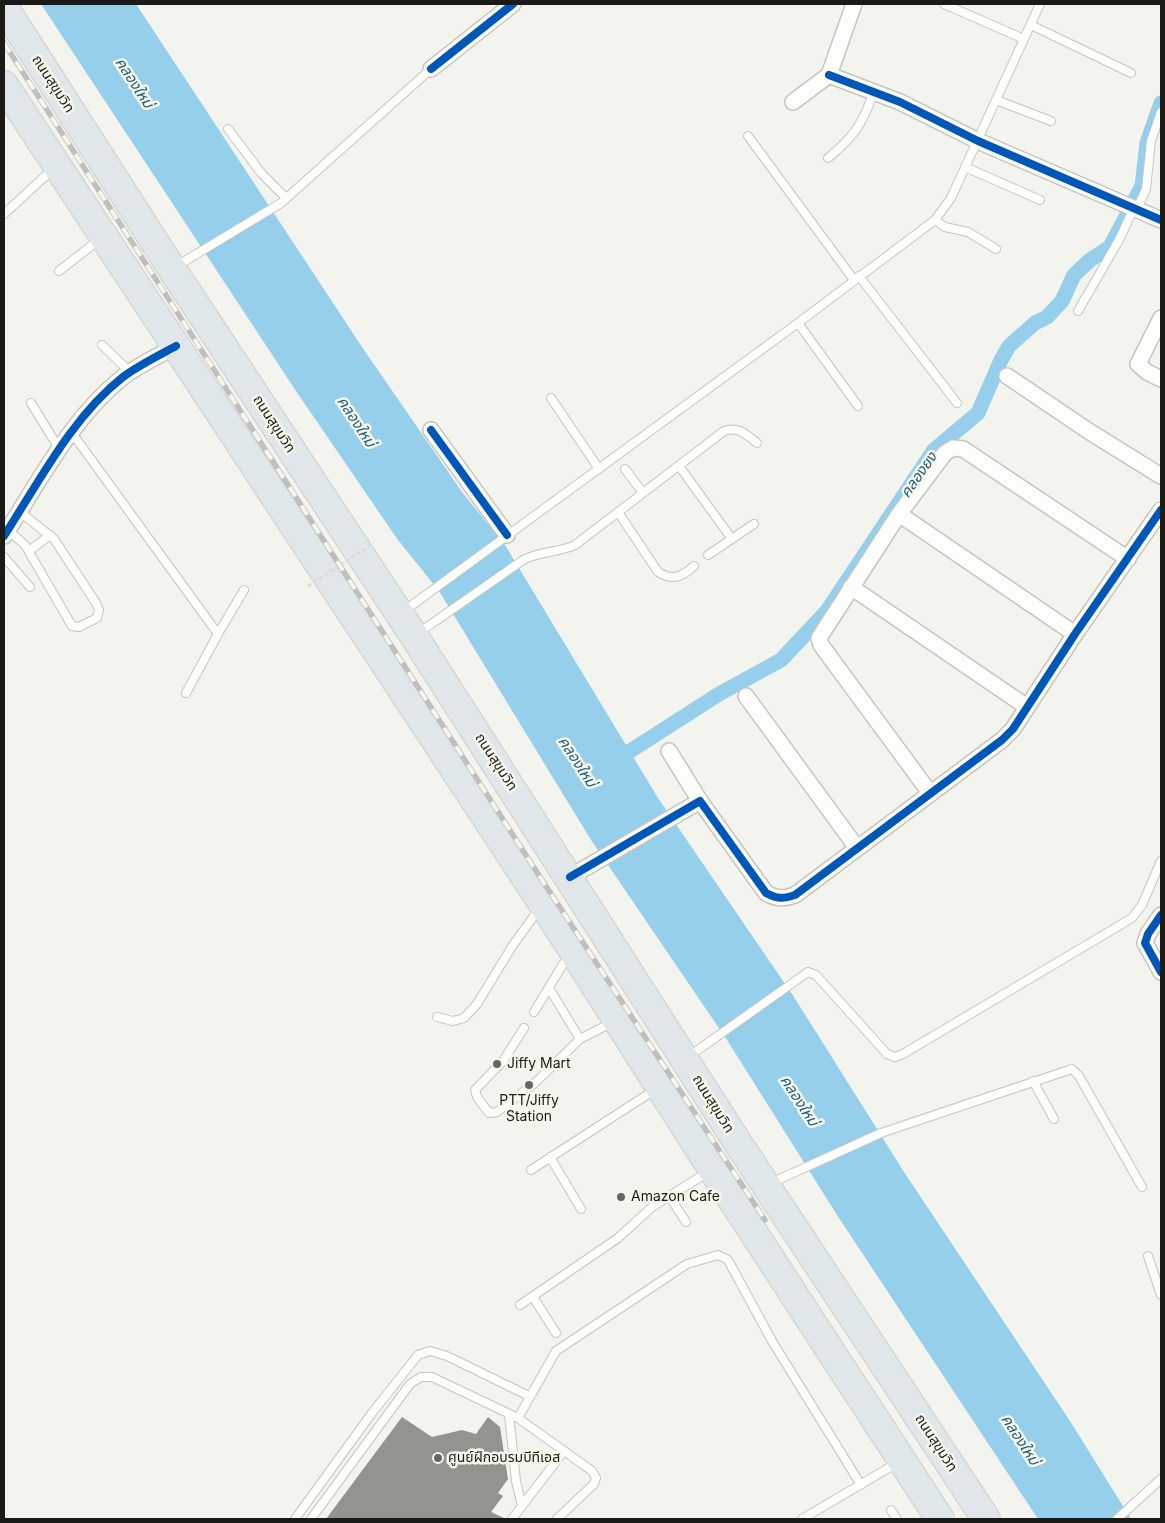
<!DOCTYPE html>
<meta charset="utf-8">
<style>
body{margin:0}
#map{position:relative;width:1165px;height:1523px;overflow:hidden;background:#f4f4ee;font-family:Inter,sans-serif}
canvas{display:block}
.frame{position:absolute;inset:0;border:5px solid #1a1a16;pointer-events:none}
</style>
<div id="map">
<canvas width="1165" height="1523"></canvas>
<div class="frame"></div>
</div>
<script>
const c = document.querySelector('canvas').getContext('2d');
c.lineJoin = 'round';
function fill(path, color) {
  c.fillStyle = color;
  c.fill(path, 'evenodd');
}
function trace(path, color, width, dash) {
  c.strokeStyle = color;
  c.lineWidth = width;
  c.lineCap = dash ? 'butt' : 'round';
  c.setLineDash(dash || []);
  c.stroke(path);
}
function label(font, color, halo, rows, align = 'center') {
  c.font = font + ' Inter,"Noto Sans Thai",sans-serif';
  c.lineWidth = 5;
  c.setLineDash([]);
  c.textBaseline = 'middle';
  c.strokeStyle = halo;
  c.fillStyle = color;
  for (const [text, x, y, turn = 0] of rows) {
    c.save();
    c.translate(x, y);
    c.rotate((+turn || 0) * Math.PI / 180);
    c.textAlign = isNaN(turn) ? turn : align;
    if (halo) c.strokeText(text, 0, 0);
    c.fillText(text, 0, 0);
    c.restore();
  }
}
fill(new Path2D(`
 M 41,4 L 136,4 L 364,350 L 462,492 L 505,545 L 658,798 L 794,997 L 904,1172 L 1070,1421 L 1131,1519 L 1038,1519 L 837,1215 L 727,1040 L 591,840 L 439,591 L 398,540 L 298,394 Z`), '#95cfeb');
trace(new Path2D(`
 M 613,762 L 719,694 L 781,660 L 827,611 L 934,450 L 978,413 L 1001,360 L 1009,346 L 1035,323 L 1047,317 L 1062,301 L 1074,275 L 1090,260 L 1110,247 L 1142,186 L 1147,143 L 1161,103`), '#95cfeb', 15);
fill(new Path2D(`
 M 402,1417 L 432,1437 L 462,1430 L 476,1434 L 488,1417 L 500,1427 L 508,1479 L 498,1493 L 503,1496 L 491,1512 L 506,1519 L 326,1519 Z`), '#93948f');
const lane = new Path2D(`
 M 944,4 L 1024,39
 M 1031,25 L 1131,73
 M 996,100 L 1051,121
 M 228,129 L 262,174 L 286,198
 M 748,136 L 854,280
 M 828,158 C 855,136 862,124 874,92
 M 965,167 L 1040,200
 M 1137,209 L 1146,189 L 1151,141 L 1161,112
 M 4,214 L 53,169
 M 935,220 L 945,227 L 968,232 L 996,249
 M 175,267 L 281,203 L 431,69
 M 59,271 L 100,239
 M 859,276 L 957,403
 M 1078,311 L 1119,240 L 1134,208
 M 798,323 L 858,406
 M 102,345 L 130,372
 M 551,398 L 599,469
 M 31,403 L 60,450
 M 72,433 L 218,634 L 244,590
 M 679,466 L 732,539
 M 625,469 L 643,493
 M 618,512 L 658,572 C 672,581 682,577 694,566
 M 8,530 L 25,545 L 72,626 L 79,627 L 97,618 L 99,610 L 96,603 L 54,539 L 20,512
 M 29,551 L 50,535
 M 708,555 L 754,524
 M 4,557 L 30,587
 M 404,611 L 798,323 L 935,220 L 951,198 L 1040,4
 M 417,634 L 523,560 C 540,551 558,553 575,545 L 724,431 C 738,426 746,434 757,443
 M 186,693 L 218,634
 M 549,988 L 580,1039
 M 534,1012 L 568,956
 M 437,1017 L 453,1021 L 464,1018 L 477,1004 L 513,945 L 539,909
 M 524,1028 L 503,1061 L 475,1090 L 477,1097 L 489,1113 L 497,1112 L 536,1082 L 580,1039 L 613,1022
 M 688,1057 L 808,972 L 816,975 L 887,1054 L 895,1057 L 903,1054 L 1132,918 L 1142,905 L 1161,861
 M 1033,1081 L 1054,1119
 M 550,1157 L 581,1209
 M 531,1170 L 656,1089
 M 771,1183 L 881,1133 L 1072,1069 L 1079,1076 L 1142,1187
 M 669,1196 L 686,1222
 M 1148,1256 L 1161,1295
 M 533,1297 L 556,1333
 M 520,1305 L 618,1238 L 652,1207 L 708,1172
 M 509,1414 L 516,1481 L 522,1506
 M 518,1418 L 592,1471 L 596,1478 L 594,1484 L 557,1519
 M 891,1510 L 897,1519
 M 295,1519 L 372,1413 L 418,1355 L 430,1351 L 447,1356 L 529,1396
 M 311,1519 L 410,1384 L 421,1377 L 432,1377 L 518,1418 L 556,1351 L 687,1264 L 718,1255 L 728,1260 L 772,1341 L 861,1485
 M 512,1519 L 564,1451
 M 802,1519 L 897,1463
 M 1117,1519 L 1161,1479`);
const street = new Path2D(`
 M 431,69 L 513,4
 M 829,75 L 900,102 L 978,141 L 1161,220
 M 793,102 L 829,75 L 854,4
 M 1161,318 L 1138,364 L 1147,372 L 1161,379
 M 1007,376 L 1090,432 L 1161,476
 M 431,430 L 507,535
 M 899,514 L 1075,634
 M 4,536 C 39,482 72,417 123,377 C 139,365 158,356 176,346
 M 851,587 L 1027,707
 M 746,696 L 857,848
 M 669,751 L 700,801
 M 930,793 L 821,645 L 819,638 L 899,514 L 945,453 L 953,448 L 963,449 L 1128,559
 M 570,877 L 700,801 L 766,893 C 777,899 783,899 795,895 L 1002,740 L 1013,729 L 1075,634 L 1161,510
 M 1161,915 L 1148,934 L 1145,943 L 1161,972`);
const highway = new Path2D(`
 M 4,7 L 172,269 L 414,636 L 736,1140 L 986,1519
 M 4,85 L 543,904 L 712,1169 L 940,1519`);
trace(lane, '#c5c5c0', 10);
trace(street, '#c5c5c0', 18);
trace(highway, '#cdcdca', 30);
trace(lane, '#fdfdfc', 8);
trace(street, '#fdfdfc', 15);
trace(highway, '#dfe7eb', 28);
const rail = new Path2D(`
 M 4,43 L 540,877 L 765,1220`);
trace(rail, '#bfbfbe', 5.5);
trace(rail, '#f6f7eb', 4, [11]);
trace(new Path2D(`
 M 308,586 L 374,543`), '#dadad8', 2.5, [4, 2.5]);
trace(new Path2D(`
 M 431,69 L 513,4
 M 829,75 L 900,102 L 978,141 L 1161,220
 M 431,430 L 507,535
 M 4,536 C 39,482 72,417 123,377 C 139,365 158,356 176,346
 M 570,877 L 700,801 L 766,893 C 777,899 783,899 795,895 L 1002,740 L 1013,729 L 1075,634 L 1161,510
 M 1161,915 L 1148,934 L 1145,943 L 1161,972`), '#0057b8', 8);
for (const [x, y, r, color] of [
 [497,1064,5,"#666662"],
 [529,1085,5,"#666662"],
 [621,1197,5,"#666662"],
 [438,1458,5,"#666662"]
]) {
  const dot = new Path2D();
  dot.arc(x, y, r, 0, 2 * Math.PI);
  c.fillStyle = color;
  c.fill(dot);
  trace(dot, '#f6f7eb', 2);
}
label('14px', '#1a1a16', '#f6f7eb', [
 ["ถนนสุขุมวิท",53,84,57],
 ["ถนนสุขุมวิท",274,424,57],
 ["ถนนสุขุมวิท",496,762,57],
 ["ถนนสุขุมวิท",713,1104,58],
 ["ถนนสุขุมวิท",936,1443,57]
]);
label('14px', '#1a1a16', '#f6f7eb', [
 ["Jiffy Mart",507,1064],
 ["PTT/Jiffy",529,1101,"center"],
 ["Station",529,1117,"center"],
 ["Amazon Cafe",631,1197],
 ["ศูนย์ฝึกอบรมบีทีเอส",448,1458]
], 'left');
label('italic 15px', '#1d5c7a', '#f6f7eb', [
 ["คลองใหม่",134,83,57],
 ["คลองใหม่",356,422,57],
 ["คลองยง",919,475,-55],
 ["คลองใหม่",577,762,57],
 ["คลองใหม่",799,1101,57],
 ["คลองใหม่",1020,1440,57]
]);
</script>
